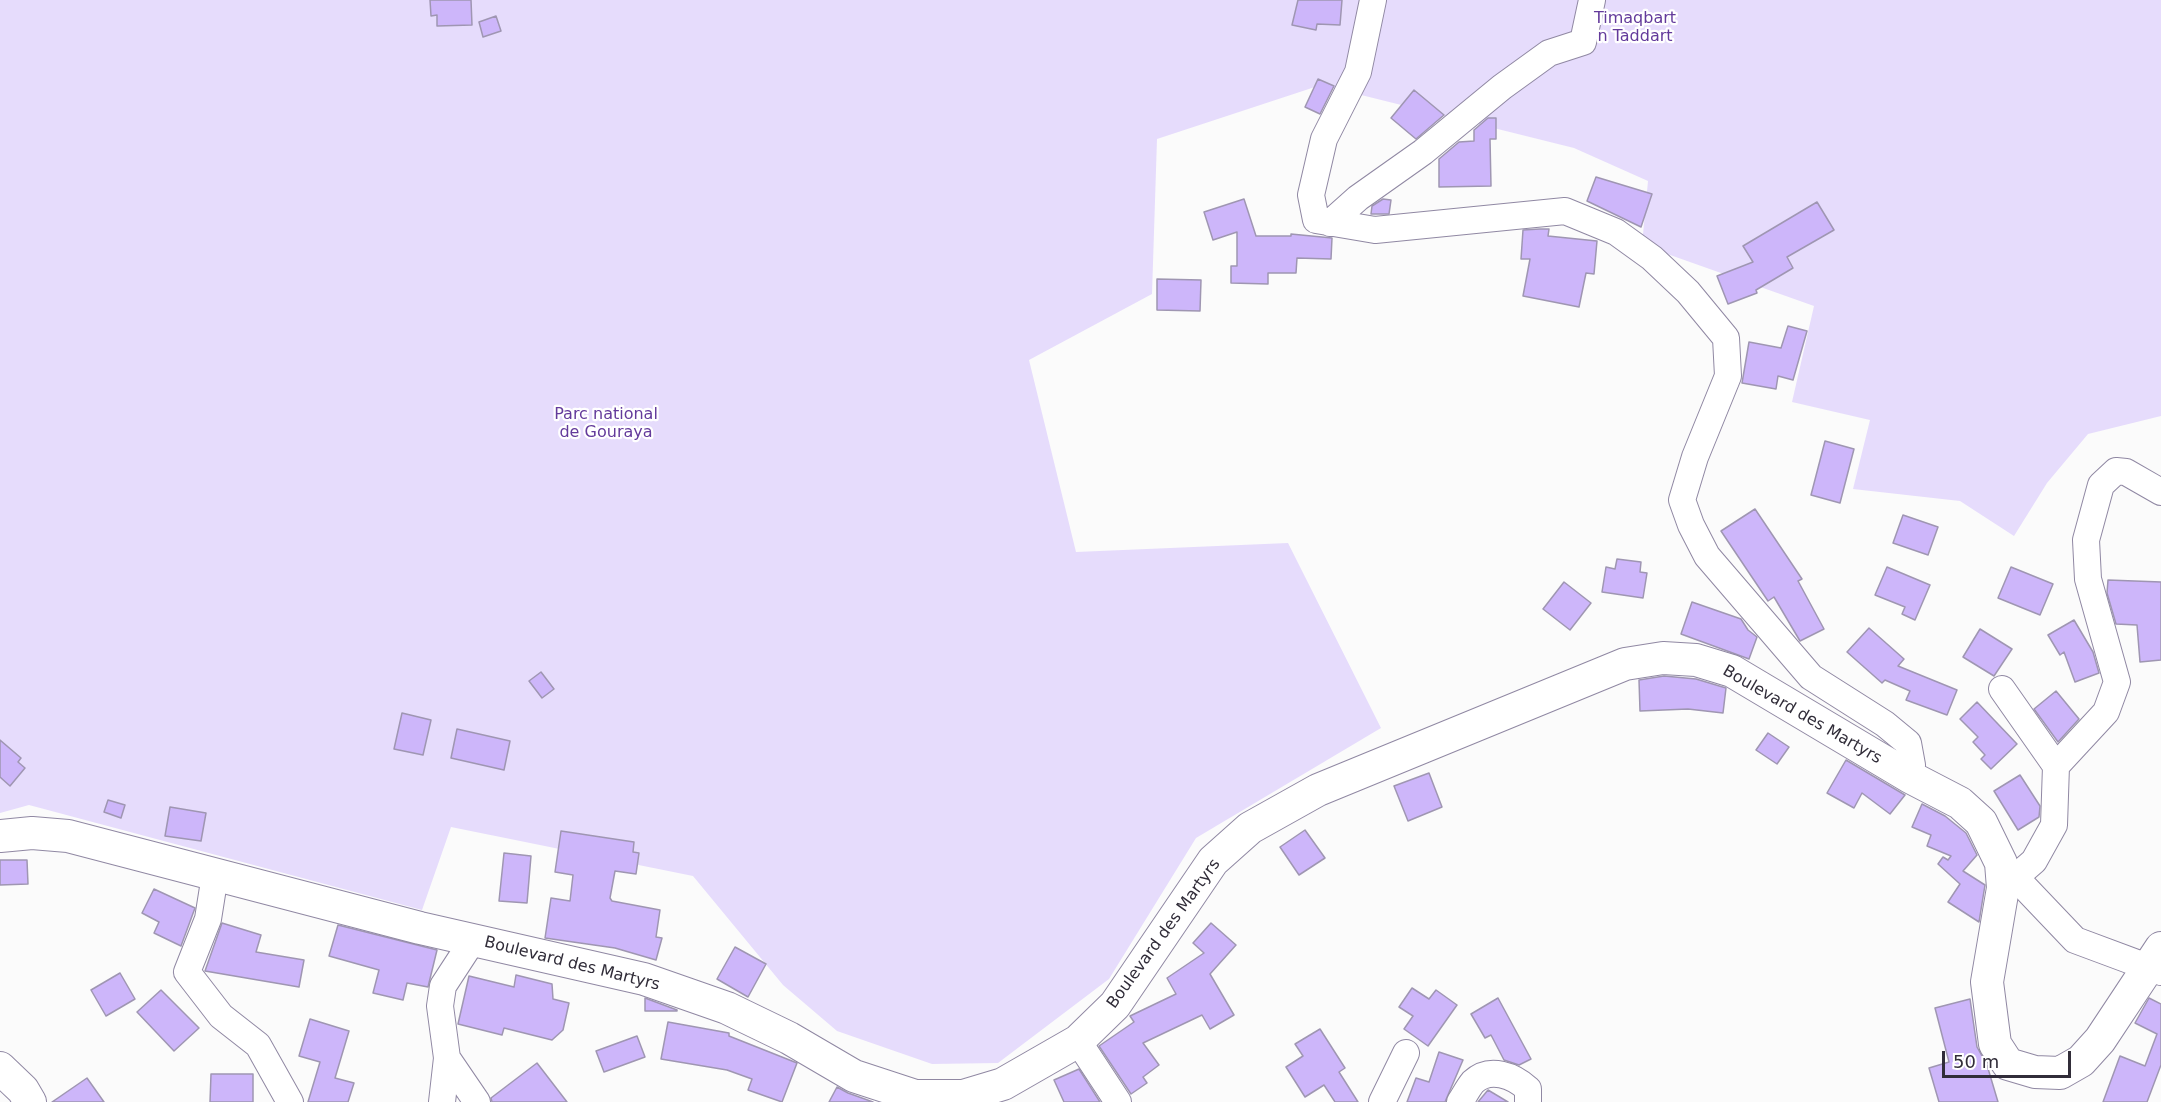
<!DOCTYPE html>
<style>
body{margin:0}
#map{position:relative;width:2161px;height:1102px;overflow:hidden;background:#fbfbfb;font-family:"DejaVu Sans",sans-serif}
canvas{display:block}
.scale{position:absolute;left:1942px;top:1051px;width:129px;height:27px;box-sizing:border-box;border:3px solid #312d39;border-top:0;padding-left:8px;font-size:18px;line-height:21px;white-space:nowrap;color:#312d39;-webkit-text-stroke:4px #fff;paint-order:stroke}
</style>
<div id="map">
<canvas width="2161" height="1102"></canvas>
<div class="scale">50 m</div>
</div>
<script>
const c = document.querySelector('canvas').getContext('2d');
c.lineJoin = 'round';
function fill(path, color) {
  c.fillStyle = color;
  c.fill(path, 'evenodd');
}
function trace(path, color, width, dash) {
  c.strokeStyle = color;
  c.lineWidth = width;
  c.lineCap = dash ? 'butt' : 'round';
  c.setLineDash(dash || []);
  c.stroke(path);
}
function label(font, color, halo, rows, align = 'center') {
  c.font = font + ' "DejaVu Sans",sans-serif';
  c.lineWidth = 4.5;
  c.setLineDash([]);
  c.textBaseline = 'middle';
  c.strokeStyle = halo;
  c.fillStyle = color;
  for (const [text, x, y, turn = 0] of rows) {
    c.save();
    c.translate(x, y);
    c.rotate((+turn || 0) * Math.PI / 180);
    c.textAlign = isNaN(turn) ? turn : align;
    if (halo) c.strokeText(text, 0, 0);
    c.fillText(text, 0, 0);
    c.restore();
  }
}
fill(new Path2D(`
 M 0,0 L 2161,0 L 2161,416 L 2088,434 L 2047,483 L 2014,536 L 1960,501 L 1853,489 L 1870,420 L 1792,402 L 1814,306 L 1642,245 L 1648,181 L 1574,148 L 1321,85 L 1157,139 L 1152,294 L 1029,360 L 1076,552 L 1288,543 L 1381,728 L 1196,838 L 1109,979 L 998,1063 L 932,1064 L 837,1031 L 783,985 L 693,876 L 451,827 L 422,910 L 29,805 L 0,813 Z`), '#e6dcfc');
const building = new Path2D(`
 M 430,0 L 471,0 L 472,25 L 437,26 L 437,15 L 431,16 Z
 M 1298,0 L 1342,0 L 1340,25 L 1317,24 L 1316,30 L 1292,25 Z
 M 496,16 L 501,31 L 483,37 L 479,22 Z
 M 1318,79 L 1334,86 L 1320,114 L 1305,107 Z
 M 1414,90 L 1444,115 L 1416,139 L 1391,118 Z
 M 1488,118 L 1496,118 L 1496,139 L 1490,139 L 1491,186 L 1439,187 L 1439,159 L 1459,142 L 1474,141 L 1474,130 Z
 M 1596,177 L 1652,194 L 1641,227 L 1587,201 Z
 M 1244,199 L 1256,236 L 1291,236 L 1291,234 L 1332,238 L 1331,259 L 1297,258 L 1296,273 L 1268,273 L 1268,284 L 1231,283 L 1231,266 L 1237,266 L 1237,232 L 1213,240 L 1204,212 Z
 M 1383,199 L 1391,200 L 1389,214 L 1371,214 L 1372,206 Z
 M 1817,202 L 1834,230 L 1787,257 L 1793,268 L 1756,290 L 1757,293 L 1728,304 L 1717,276 L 1753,262 L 1743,246 Z
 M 1540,229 L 1549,229 L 1548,236 L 1597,241 L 1594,274 L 1586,273 L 1579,307 L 1523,296 L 1530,259 L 1521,259 L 1523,230 Z
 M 1157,279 L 1201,280 L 1200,311 L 1157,310 Z
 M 1788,326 L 1807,331 L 1793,380 L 1778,376 L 1776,389 L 1742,383 L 1749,342 L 1781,348 Z
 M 1825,441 L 1854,449 L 1840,503 L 1811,495 Z
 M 1755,509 L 1802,579 L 1798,581 L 1824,629 L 1800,641 L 1774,597 L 1768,601 L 1721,531 Z
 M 1903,515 L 1938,527 L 1928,555 L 1893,543 Z
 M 1617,559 L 1641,562 L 1640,572 L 1647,573 L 1643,598 L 1602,592 L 1606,567 L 1615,569 Z
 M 1887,567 L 1930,585 L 1915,620 L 1902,614 L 1905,607 L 1875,595 Z
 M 2011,567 L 2053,584 L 2040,615 L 1998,598 Z
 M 2108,580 L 2161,582 L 2161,660 L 2140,662 L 2137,625 L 2116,624 L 2107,593 Z
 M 1564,582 L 1591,603 L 1570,630 L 1543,609 Z
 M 1692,602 L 1741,619 L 1748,630 L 1757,637 L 1749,659 L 1681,634 Z
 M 2074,620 L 2093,652 L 2099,673 L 2075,682 L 2064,652 L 2060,655 L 2048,635 Z
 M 1869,628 L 1904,659 L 1898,666 L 1957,690 L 1947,715 L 1906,700 L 1910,691 L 1885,680 L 1882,683 L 1847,652 Z
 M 1980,629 L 2012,649 L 1994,676 L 1963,657 Z
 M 541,672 L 554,689 L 542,698 L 529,681 Z
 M 1664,676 L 1696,679 L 1726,688 L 1723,713 L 1688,709 L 1640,711 L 1639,680 Z
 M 2056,691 L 2079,719 L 2058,742 L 2034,709 Z
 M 1977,702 L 2017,744 L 1991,769 L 1981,759 L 1985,755 L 1973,742 L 1978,737 L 1960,719 Z
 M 402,713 L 431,720 L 423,755 L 394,749 Z
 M 457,729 L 510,741 L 504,770 L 451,758 Z
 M 1768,733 L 1789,747 L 1777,764 L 1756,750 Z
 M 0,740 L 21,758 L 18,762 L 25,768 L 10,786 L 0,777 Z
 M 1846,760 L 1905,795 L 1890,814 L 1862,793 L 1854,808 L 1827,793 Z
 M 1429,773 L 1442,807 L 1408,821 L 1394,786 Z
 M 2020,775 L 2040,806 L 2039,817 L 2018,830 L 1994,791 Z
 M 108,800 L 125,805 L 121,818 L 104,812 Z
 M 1922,804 L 1945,816 L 1966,833 L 1977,855 L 1963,871 L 1985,885 L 1979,922 L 1948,902 L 1960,884 L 1938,864 L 1943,857 L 1948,860 L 1951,856 L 1927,846 L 1931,835 L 1912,827 Z
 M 170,807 L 206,813 L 201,841 L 165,836 Z
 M 1305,830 L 1325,858 L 1299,875 L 1280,847 Z
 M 561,831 L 634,842 L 633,852 L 639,853 L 636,874 L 615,871 L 610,898 L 612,901 L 660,910 L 656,937 L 662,938 L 656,960 L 615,948 L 545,938 L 551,898 L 570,901 L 573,875 L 555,872 Z
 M 504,853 L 531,856 L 527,903 L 499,901 Z
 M 0,860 L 27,860 L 28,884 L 0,885 Z
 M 154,889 L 195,908 L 181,946 L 154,933 L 159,922 L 142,913 Z
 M 222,923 L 261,935 L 256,952 L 304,960 L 299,987 L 205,971 Z
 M 1211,923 L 1236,945 L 1210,974 L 1234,1015 L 1210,1029 L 1202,1015 L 1143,1043 L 1159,1065 L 1143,1077 L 1147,1083 L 1131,1094 L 1099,1046 L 1134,1022 L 1130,1016 L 1176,994 L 1167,978 L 1204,953 L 1193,943 Z
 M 338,925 L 437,950 L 428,987 L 407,983 L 403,1000 L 373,993 L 379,970 L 329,956 Z
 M 735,947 L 766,964 L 748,997 L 717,979 Z
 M 120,973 L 135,999 L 106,1016 L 91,990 Z
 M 516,975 L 552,984 L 553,999 L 569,1003 L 563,1030 L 552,1040 L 504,1028 L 502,1035 L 458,1024 L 469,976 L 514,987 Z
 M 1412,988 L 1429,999 L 1436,990 L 1457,1005 L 1428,1046 L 1404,1029 L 1413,1016 L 1399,1007 Z
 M 161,990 L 199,1028 L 174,1051 L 137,1012 Z
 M 645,998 L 677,1010 L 677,1011 L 645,1011 Z
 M 1498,998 L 1531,1059 L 1519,1065 L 1504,1060 L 1491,1035 L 1485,1038 L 1471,1014 Z
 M 2149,998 L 2161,1004 L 2161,1065 L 2147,1102 L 2103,1102 L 2120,1056 L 2145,1066 L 2157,1034 L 2135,1023 Z
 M 1970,999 L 1977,1047 L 1987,1065 L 1998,1102 L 1939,1102 L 1929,1068 L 1949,1062 L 1935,1008 Z
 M 310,1019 L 349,1031 L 335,1078 L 354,1083 L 348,1102 L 308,1102 L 320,1062 L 299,1056 Z
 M 668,1022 L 729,1033 L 729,1036 L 797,1063 L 782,1102 L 748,1090 L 752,1079 L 727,1070 L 661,1059 Z
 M 1320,1029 L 1345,1068 L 1339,1072 L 1358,1102 L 1335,1102 L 1324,1085 L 1305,1097 L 1286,1067 L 1303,1056 L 1295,1044 Z
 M 637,1036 L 645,1057 L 604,1072 L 596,1051 Z
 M 1439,1052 L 1463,1060 L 1445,1102 L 1407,1102 L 1416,1078 L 1429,1082 Z
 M 537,1063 L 567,1102 L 492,1102 L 491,1098 Z
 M 1079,1069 L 1100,1102 L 1064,1102 L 1054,1080 Z
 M 211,1074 L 253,1074 L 253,1102 L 210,1102 Z
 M 87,1078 L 104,1102 L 52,1102 Z
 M 837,1087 L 848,1093 L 873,1102 L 829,1102 Z
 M 1488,1090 L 1508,1102 L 1478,1102 Z`);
fill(building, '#cdb6fa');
trace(building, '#9f96b2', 1.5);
const minor = new Path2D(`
 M 1373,0 L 1358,72 L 1324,139 L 1311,195 L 1316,220 L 1375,230 L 1565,211 L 1616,232 L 1652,258 L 1688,292 L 1726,338 L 1728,376 L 1695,457 L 1682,500 L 1691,525 L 1707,556 L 1811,677 L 1885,724 L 1908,743 L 1912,765 L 1910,777
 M 1330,223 L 1358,198 L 1423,152 L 1502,87 L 1549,53 L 1583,42 L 1592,0
 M 2002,689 L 2056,766
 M 215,875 L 208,919 L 187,972 L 221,1016 L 258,1045 L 290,1102
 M 2015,877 L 2075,940 L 2161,972
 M 2003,888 L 2034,861 L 2054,825 L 2056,766 L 2106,712 L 2117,682 L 2088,579 L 2086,540 L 2101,485 L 2116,471 L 2126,472 L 2161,492
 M 1081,1038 L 1078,1041 L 1118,1102
 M 447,1058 L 477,1102
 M 442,1102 L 447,1058 L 440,1006 L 443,986 L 473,940
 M 1382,1102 L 1406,1053
 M 1460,1102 C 1464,1096 1468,1088 1473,1082 C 1490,1066 1514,1076 1528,1089 L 1528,1102`);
const major = new Path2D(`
 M 0,836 L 32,833 L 68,836 L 420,928 L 644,979 L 727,1008 L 789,1038 L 854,1076 L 915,1096 L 963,1096 L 1003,1084 L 1078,1041 L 1115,1005 L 1213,861 L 1250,828 L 1318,790 L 1625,664 L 1663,658 L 1696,660 L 1732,671 L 1910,777 L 1960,803 L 1981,822 L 2001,863 L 2003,888 L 1987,982 L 1995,1044 L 2008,1064 L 2035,1072 L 2060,1073 L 2081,1061 L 2100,1040 L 2161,948
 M 0,1068 L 23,1090 L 30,1102`);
trace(minor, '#9088a3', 28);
trace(major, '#9088a3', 34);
trace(minor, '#fff', 26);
trace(major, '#fff', 32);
label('16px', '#633a9b', '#fff', [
 ["Timaqbart",1635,19],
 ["n Taddart",1635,37],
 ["Parc national",606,415],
 ["de Gouraya",606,433]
]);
label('16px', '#312d39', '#fff', [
 ["Boulevard des Martyrs",1802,715,30],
 ["Boulevard des Martyrs",1164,934,-54],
 ["Boulevard des Martyrs",572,964,14]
]);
</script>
